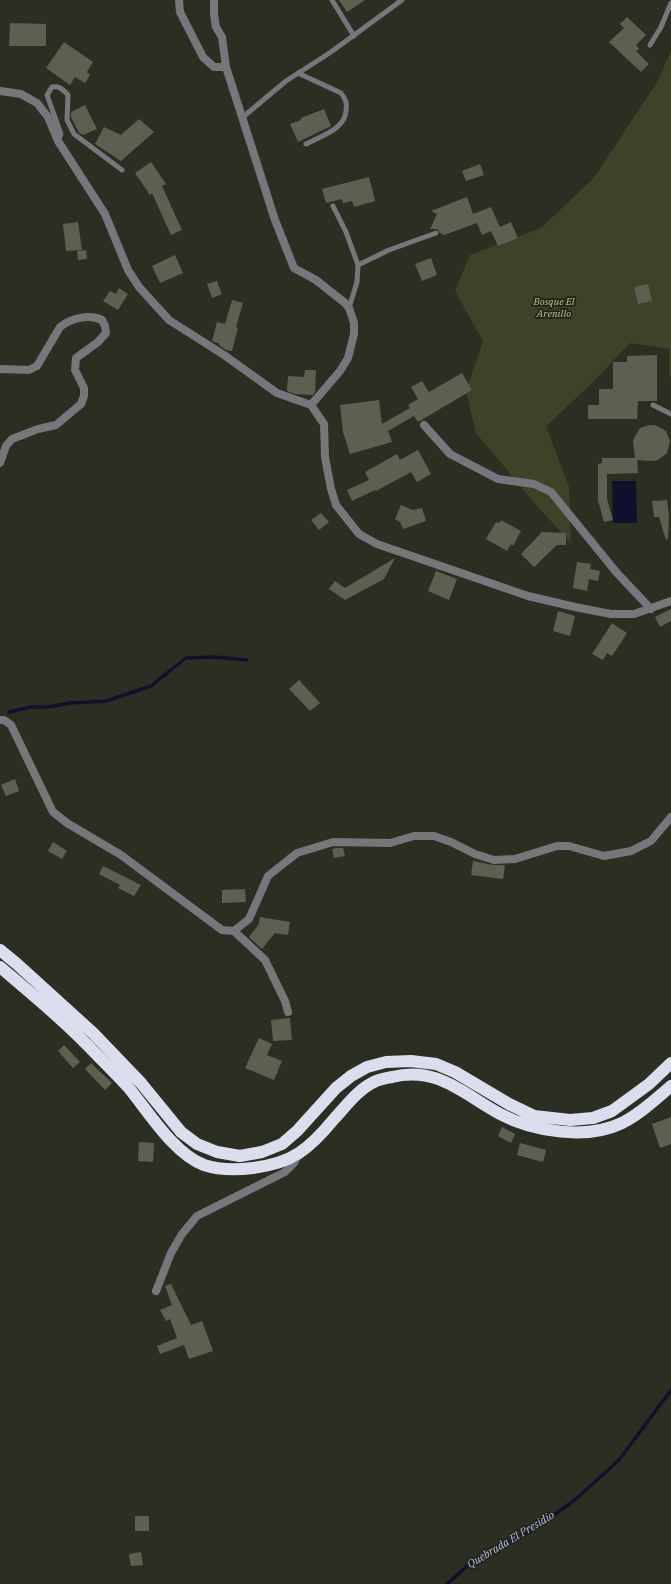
<!DOCTYPE html>
<style>
body{margin:0}
canvas{display:block;background:#2c2e21}
</style>
<canvas width="671" height="1584"></canvas>
<script>
const c = document.querySelector('canvas').getContext('2d');
c.lineJoin = 'round';
function fill(path, color) {
  c.fillStyle = color;
  c.fill(path, 'evenodd');
}
function trace(path, color, width, dash) {
  c.strokeStyle = color;
  c.lineWidth = width;
  c.lineCap = dash ? 'butt' : 'round';
  c.setLineDash(dash || []);
  c.stroke(path);
}
function label(font, color, halo, rows, align = 'center') {
  c.font = font + ' "IBM Plex Serif",serif';
  c.lineWidth = 3.5;
  c.setLineDash([]);
  c.textBaseline = 'middle';
  c.strokeStyle = halo;
  c.fillStyle = color;
  for (const [text, x, y, turn = 0] of rows) {
    c.save();
    c.translate(x, y);
    c.rotate((+turn || 0) * Math.PI / 180);
    c.textAlign = isNaN(turn) ? turn : align;
    if (halo) c.strokeText(text, 0, 0);
    c.fillText(text, 0, 0);
    c.restore();
  }
}
fill(new Path2D(`
 M 671,51 L 671,377 L 669,376 L 669,349 L 630,343 L 590,385 L 546,426 L 569,487 L 571,543 L 537,506 L 476,433 L 466,391 L 483,341 L 455,291 L 470,255 L 541,228 L 594,178 L 657,82 Z`), '#3e4226');
fill(new Path2D(`
 M 612,481 L 636,481 L 637,523 L 613,523 Z`), '#0e112d');
trace(new Path2D(`
 M 9,712 L 31,707 L 47,707 L 70,703 L 106,701 L 151,686 L 186,658 L 214,657 L 247,660
 M 447,1584 L 474,1560 L 519,1538 L 547,1520 L 576,1499 L 619,1460 L 671,1390`), '#0e112d', 3.5);
fill(new Path2D(`
 M 339,0 L 365,0 L 347,12 Z
 M 627,17 L 646,35 L 636,45 L 639,49 L 636,51 L 649,64 L 641,72 L 609,42 L 624,28 L 620,24 Z
 M 10,23 L 46,24 L 46,46 L 9,46 Z
 M 64,42 L 93,62 L 87,72 L 90,75 L 85,83 L 75,77 L 70,85 L 46,68 Z
 M 85,105 L 97,129 L 83,135 L 79,133 L 71,117 L 71,112 Z
 M 324,109 L 331,126 L 298,142 L 290,124 L 301,120 L 301,118 Z
 M 139,119 L 154,132 L 121,161 L 95,144 L 104,127 L 121,135 Z
 M 151,162 L 166,184 L 162,186 L 182,230 L 171,235 L 152,193 L 150,195 L 135,173 Z
 M 480,164 L 484,175 L 466,181 L 462,171 Z
 M 369,177 L 375,201 L 354,207 L 352,201 L 343,203 L 342,199 L 326,203 L 322,189 Z
 M 467,197 L 473,214 L 491,207 L 500,227 L 511,222 L 518,238 L 498,246 L 491,231 L 482,235 L 477,223 L 444,235 L 440,233 L 437,229 L 430,229 L 437,214 L 431,211 Z
 M 78,222 L 82,250 L 66,251 L 63,224 Z
 M 86,250 L 87,259 L 78,260 L 77,251 Z
 M 175,255 L 183,273 L 160,283 L 152,266 Z
 M 431,258 L 437,275 L 422,281 L 415,264 Z
 M 217,281 L 222,294 L 212,298 L 207,284 Z
 M 648,284 L 652,301 L 638,304 L 634,287 Z
 M 119,288 L 128,294 L 118,310 L 103,301 L 110,291 L 116,294 Z
 M 232,300 L 243,303 L 236,327 L 238,328 L 232,351 L 226,350 L 219,345 L 220,344 L 212,341 L 217,322 L 225,324 Z
 M 657,355 L 657,401 L 638,401 L 637,419 L 588,419 L 588,405 L 599,405 L 599,389 L 613,389 L 613,362 L 627,362 L 627,356 Z
 M 305,370 L 316,370 L 315,392 L 313,395 L 295,394 L 287,391 L 288,376 L 304,377 Z
 M 462,373 L 472,390 L 418,422 L 414,416 L 388,431 L 392,442 L 350,454 L 343,432 L 340,405 L 379,400 L 382,424 L 410,408 L 408,405 L 418,399 L 411,387 L 422,381 L 429,392 Z
 M 649,425 L 655,425 L 666,431 L 670,441 L 667,453 L 658,460 L 652,461 L 637,460 L 638,473 L 607,474 L 607,499 L 613,520 L 604,522 L 598,500 L 598,464 L 602,463 L 602,458 L 635,458 L 633,441 L 635,436 L 640,428 Z
 M 418,450 L 431,474 L 417,482 L 411,472 L 376,491 L 375,490 L 352,501 L 347,490 L 369,480 L 365,472 L 397,454 L 400,460 Z
 M 667,500 L 669,516 L 668,539 L 666,540 L 659,517 L 654,517 L 652,501 Z
 M 401,505 L 413,510 L 422,508 L 426,521 L 403,529 L 400,522 L 395,519 Z
 M 321,513 L 329,522 L 319,530 L 311,520 Z
 M 501,520 L 521,531 L 513,546 L 511,544 L 507,551 L 486,539 L 496,522 L 499,523 Z
 M 542,532 L 566,533 L 566,545 L 557,545 L 534,567 L 521,554 Z
 M 395,558 L 384,579 L 345,600 L 329,589 L 335,581 L 345,588 Z
 M 577,562 L 591,564 L 590,569 L 600,571 L 598,581 L 589,579 L 587,591 L 573,588 Z
 M 436,571 L 457,579 L 449,600 L 428,591 Z
 M 671,609 L 671,621 L 660,627 L 655,617 Z
 M 558,611 L 575,616 L 570,636 L 553,631 Z
 M 612,623 L 627,633 L 612,656 L 607,653 L 603,660 L 592,654 Z
 M 299,680 L 320,703 L 310,711 L 289,689 Z
 M 15,779 L 19,791 L 6,796 L 1,785 Z
 M 53,842 L 67,851 L 62,859 L 48,851 Z
 M 336,848 L 343,848 L 345,856 L 334,858 L 332,849 Z
 M 473,861 L 493,865 L 505,865 L 503,879 L 471,875 Z
 M 103,866 L 141,885 L 134,896 L 118,888 L 120,885 L 99,874 Z
 M 245,889 L 246,902 L 222,903 L 222,890 Z
 M 260,917 L 290,922 L 288,935 L 275,933 L 262,949 L 249,937 L 259,924 Z
 M 290,1018 L 292,1040 L 273,1041 L 271,1020 Z
 M 259,1038 L 272,1044 L 267,1055 L 282,1061 L 274,1080 L 245,1068 Z
 M 64,1045 L 80,1062 L 73,1068 L 58,1051 Z
 M 91,1063 L 112,1083 L 105,1090 L 85,1069 Z
 M 671,1117 L 671,1144 L 660,1148 L 652,1124 Z
 M 502,1127 L 515,1134 L 511,1143 L 498,1136 Z
 M 139,1142 L 154,1143 L 153,1162 L 138,1161 Z
 M 520,1143 L 546,1150 L 543,1162 L 517,1155 Z
 M 171,1284 L 191,1325 L 202,1321 L 213,1351 L 189,1359 L 184,1345 L 160,1354 L 157,1346 L 177,1338 L 170,1319 L 166,1321 L 160,1310 L 172,1305 L 165,1286 Z
 M 135,1516 L 149,1516 L 149,1531 L 135,1531 Z
 M 141,1552 L 143,1565 L 131,1566 L 129,1554 Z`), '#5d5f51');
trace(new Path2D(`
 M 332,0 L 354,36
 M 650,45 L 661,27 L 671,3
 M 298,73 L 341,93 C 346,99 347,103 346,111 C 345,129 321,136 306,144
 M 243,117 L 286,81 L 331,52 L 402,0
 M 58,141 L 61,134 L 47,95 L 52,87 C 60,86 62,89 68,95 L 67,120 L 74,134 L 122,170
 M 333,206 L 346,232 L 358,265
 M 349,308 L 357,282 L 358,265 L 389,250 L 436,233
 M 653,405 L 671,414`), '#75777d', 5);
trace(new Path2D(`
 M 179,0 L 180,12 L 203,57 L 214,67 L 226,67
 M 214,0 L 214,15 L 216,27 L 222,37 L 226,67 L 275,220 L 294,268 L 316,280 L 345,303 L 349,308 L 354,323 L 354,334 L 348,358 L 340,371 L 311,405
 M 0,91 L 21,94 L 37,103 L 48,117 L 58,141 L 105,214 L 128,270 L 139,287 L 169,320 L 224,355 L 277,393 L 311,405 L 324,424 L 325,457 L 331,489 L 336,505 L 359,534 L 377,544 L 528,596 L 575,607 L 611,614 L 634,614 L 671,601
 M 0,369 L 29,370 L 37,366 L 60,327 C 71,318 89,314 102,320 L 105,326 L 106,333 L 98,342 L 76,358 L 75,370 L 84,388 L 84,396 L 81,404 L 56,425 L 38,429 L 12,439 L 6,446 L 0,463
 M 424,425 L 450,454 L 498,479 L 534,484 L 551,492 L 617,573 L 651,609
 M 0,720 L 4,720 L 11,725 L 53,812 L 67,823 L 121,855 L 222,930 L 234,931 L 249,919 L 268,876 L 283,864 L 297,853 L 333,842 L 390,843 L 414,836 L 434,836 L 451,842 L 475,854 L 494,860 L 515,859 L 557,846 L 569,846 L 604,856 L 631,851 L 651,841 L 671,817
 M 234,931 L 265,960 L 285,1001 L 288,1012
 M 156,1291 L 171,1253 L 182,1234 L 197,1216 L 285,1172 L 294,1163 L 299,1153`), '#75777d', 8);
trace(new Path2D(`
 M 0,950 L 17,964 L 93,1033 L 141,1083 L 181,1132 L 197,1144 L 217,1152 L 240,1156 L 262,1152 L 282,1144 L 297,1131 L 336,1088 L 351,1076 L 367,1067 L 386,1062 L 411,1061 L 436,1064 L 455,1072 L 509,1104 L 534,1116 L 570,1120 L 593,1118 L 612,1111 L 649,1084 L 671,1063
 M 0,967 C 33,995 67,1023 97,1055 C 107,1065 118,1076 128,1087 C 148,1111 174,1154 204,1165 C 231,1174 276,1168 299,1153 C 311,1145 325,1130 334,1119 C 347,1105 358,1089 376,1081 C 381,1079 387,1078 392,1077 C 438,1066 463,1094 500,1114 C 534,1132 587,1140 622,1123 C 640,1114 656,1099 671,1086`), '#dbdeef', 12);
label('italic 10px', '#bfca8a', '#222418', [
 ["Bosque El",554,302],
 ["Arenillo",554,314]
]);
label('italic 11px', '#b3befa', '#222418', [
 ["Quebrada El Presidio",511,1540,-31]
]);
</script>
